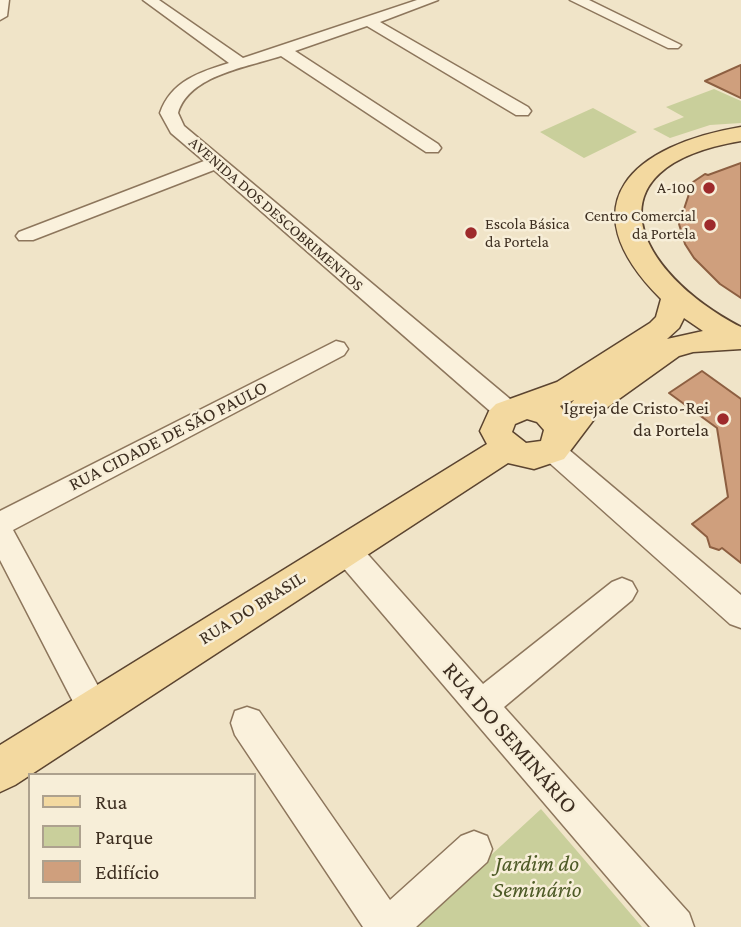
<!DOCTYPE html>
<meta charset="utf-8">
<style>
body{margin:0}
#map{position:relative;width:741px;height:927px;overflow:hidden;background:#f0e4c8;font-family:"Crimson Pro",serif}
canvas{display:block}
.legend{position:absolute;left:28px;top:773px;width:228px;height:126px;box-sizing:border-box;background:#f7eed8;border:2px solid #ada18e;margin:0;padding:9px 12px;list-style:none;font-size:21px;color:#3d2e20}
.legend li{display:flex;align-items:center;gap:14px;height:35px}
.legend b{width:35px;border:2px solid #ada18e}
</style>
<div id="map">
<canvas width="741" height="927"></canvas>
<ul class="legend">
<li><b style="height:9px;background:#f3d9a0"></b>Rua</li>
<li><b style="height:19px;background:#c9cf9b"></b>Parque</li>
<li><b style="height:19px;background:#cf9f7d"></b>Edifício</li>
</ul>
</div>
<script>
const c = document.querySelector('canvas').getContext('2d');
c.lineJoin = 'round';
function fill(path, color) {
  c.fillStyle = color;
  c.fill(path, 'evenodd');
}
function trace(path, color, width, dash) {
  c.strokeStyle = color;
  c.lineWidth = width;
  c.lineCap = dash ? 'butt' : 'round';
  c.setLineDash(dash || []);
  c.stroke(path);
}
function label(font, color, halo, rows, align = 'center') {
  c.font = font + ' "Crimson Pro",serif';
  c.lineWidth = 5;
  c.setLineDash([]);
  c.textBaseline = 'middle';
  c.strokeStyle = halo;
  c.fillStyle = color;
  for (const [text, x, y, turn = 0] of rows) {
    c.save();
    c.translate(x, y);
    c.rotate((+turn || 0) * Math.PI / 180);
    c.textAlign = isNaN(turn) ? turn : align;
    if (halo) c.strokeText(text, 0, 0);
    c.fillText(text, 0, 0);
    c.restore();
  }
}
fill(new Path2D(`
 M 714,89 L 741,101 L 741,123 L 710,125 L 670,138 L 653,129 L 684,117 L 666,107 Z
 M 593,108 L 637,132 L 584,158 L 540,132 Z
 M 541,809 L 642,927 L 413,927 Z`), '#c9cf9b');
const building = new Path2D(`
 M 741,65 L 741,98 L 705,81 Z
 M 741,163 L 741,298 L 720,284 L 694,258 L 685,244 L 679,224 L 693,182 L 705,174 L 708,175 Z
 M 702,371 L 741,399 L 741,563 L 722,548 L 719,550 L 710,547 L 707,537 L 692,524 L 728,497 L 717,428 L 669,393 Z`);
fill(building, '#cf9f7d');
trace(building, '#8d5f41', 2);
const minor = new Path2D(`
 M 0,0 L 9,0 L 7,16 L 0,20 Z
 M 143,0 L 159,0 L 243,58 L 417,0 L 438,0 L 380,22 L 528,107 L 531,111 L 528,115 L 516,115 L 367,26 L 295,51 L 438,144 L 441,148 L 438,152 L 426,152 L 281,56 C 248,67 189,75 178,113 L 184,126 L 516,404 L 519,411 L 516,418 L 507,420 L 498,418 L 214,170 L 33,240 L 19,240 L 16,236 L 19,232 L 204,161 L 171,133 L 160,113 C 171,81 200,72 229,63 Z
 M 570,0 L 589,0 L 681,45 L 678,48 L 668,48 Z
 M 336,341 L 344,343 L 348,349 L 344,355 L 13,530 L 111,710 L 107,721 L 95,726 L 83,721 L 0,560 L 0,511 Z
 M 553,441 L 562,444 L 741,595 L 741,628 L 730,624 L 544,458 L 540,451 L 544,444 Z
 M 345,537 L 355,540 L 483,684 L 612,582 L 622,578 L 632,582 L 637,591 L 632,600 L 504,707 L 689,913 L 694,927 L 650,927 L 335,558 L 331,549 L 335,540 Z
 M 247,707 L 259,711 L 390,900 L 461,836 L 474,831 L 487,836 L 492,849 L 487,862 L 416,927 L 363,927 L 235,735 L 231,723 L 235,711 Z`);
const major = new Path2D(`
 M 741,127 L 741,141 C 584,167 635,272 741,327 L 741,349 L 693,352 L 679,356 L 598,414 L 564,459 L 534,469 L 508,463 L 15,785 L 0,792 L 0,745 L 487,444 L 480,431 L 489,411 L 496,404 L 557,382 L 650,323 L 656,317 L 661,299 C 565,203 634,145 741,127 ZM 684,318 L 703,331 L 667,339 L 679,328 ZM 574,400 L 564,411 L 560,406 ZM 527,419 L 537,422 L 544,430 L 541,441 L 526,443 L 512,432 L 515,424 Z`);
trace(minor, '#8d765c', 3);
trace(major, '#5b4430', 3);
fill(minor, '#faf1dc');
fill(major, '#f3d9a0');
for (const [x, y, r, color] of [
 [709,188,7,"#9e2a2b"],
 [710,225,7,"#9e2a2b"],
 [471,233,7,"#9e2a2b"],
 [723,419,7,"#9e2a2b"]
]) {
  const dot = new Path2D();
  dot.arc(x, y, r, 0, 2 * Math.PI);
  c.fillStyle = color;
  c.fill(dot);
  trace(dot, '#f7eed8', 2.5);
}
label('16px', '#3d2e20', '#f7eed8', [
 ["A-100",695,188],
 ["Centro Comercial",696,216],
 ["da Portela",696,234],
 ["Escola Básica",485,224,"left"],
 ["da Portela",485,242,"left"]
], 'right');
label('16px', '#3d2e20', '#f7eed8', [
 ["AVENIDA DOS DESCOBRIMENTOS",276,214,41]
]);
label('19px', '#3d2e20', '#f7eed8', [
 ["Igreja de Cristo-Rei",709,408],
 ["da Portela",709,430]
], 'right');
label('19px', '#3d2e20', '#f7eed8', [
 ["RUA CIDADE DE SÃO PAULO",168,436,-27],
 ["RUA DO BRASIL",252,608,-32]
]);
label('23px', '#3d2e20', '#f7eed8', [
 ["RUA DO SEMINÁRIO",510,738,49]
]);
label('italic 23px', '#4d5a26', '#f7eed8', [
 ["Jardim do",537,864],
 ["Seminário",537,890]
]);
</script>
